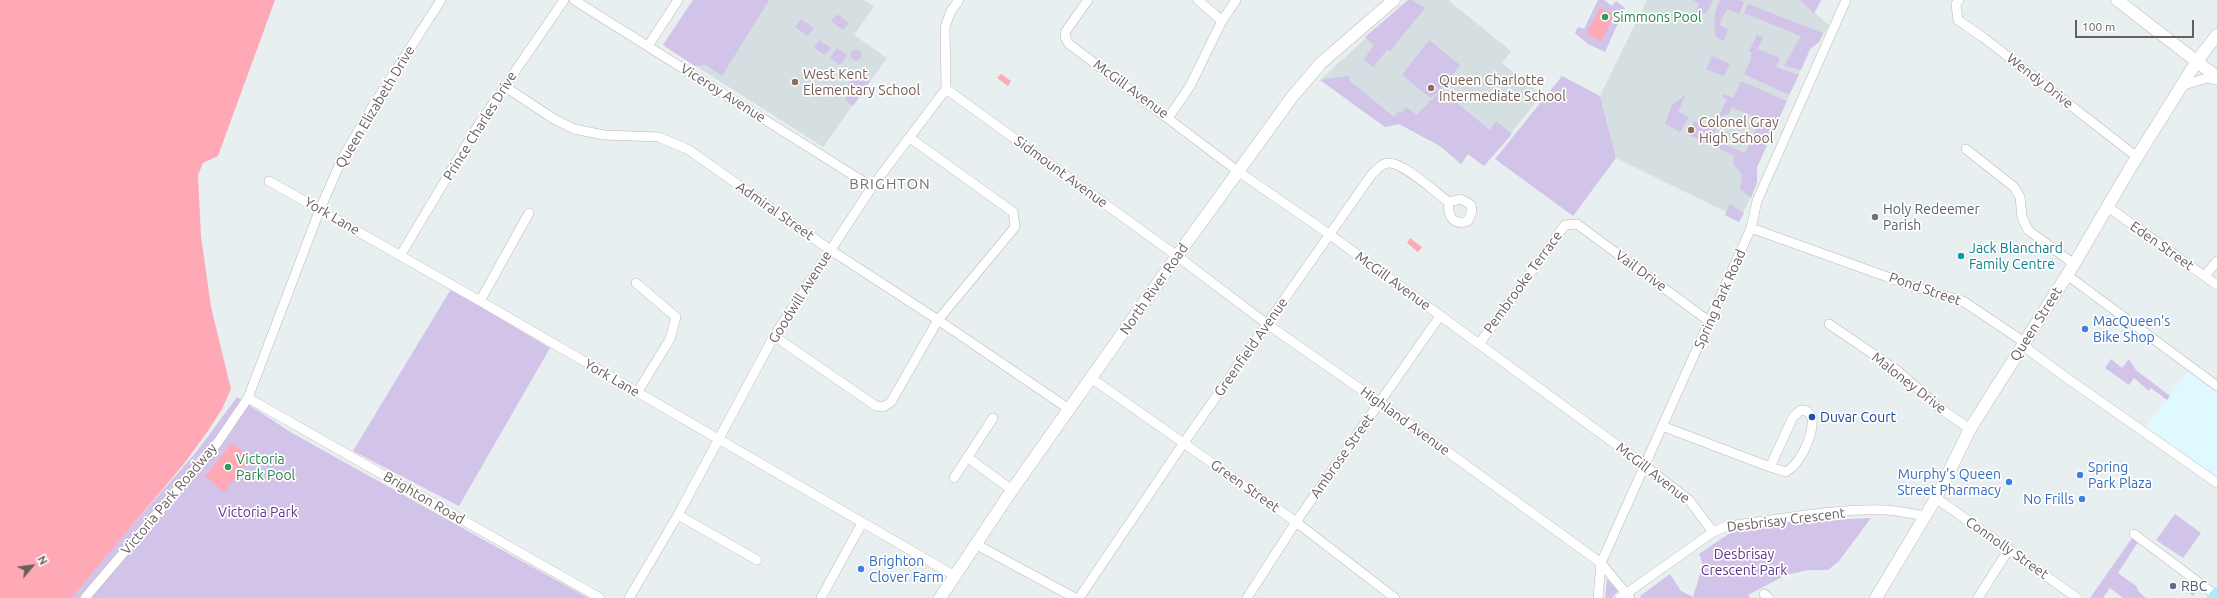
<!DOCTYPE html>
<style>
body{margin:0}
#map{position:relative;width:2217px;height:598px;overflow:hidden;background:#e7eff1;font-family:Ubuntu,sans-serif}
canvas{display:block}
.north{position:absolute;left:12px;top:546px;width:40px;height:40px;-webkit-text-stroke:3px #fff;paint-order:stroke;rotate:61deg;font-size:11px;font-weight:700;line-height:16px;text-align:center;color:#685e5e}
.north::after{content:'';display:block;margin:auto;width:14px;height:18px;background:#685e5e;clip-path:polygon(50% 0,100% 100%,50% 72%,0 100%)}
.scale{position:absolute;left:2075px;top:20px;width:119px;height:18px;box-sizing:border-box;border:2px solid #685e5e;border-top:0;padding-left:5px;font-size:12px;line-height:14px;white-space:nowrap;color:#685e5e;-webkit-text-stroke:3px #fff;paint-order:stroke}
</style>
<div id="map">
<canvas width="2217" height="598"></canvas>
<div class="north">N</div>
<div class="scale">100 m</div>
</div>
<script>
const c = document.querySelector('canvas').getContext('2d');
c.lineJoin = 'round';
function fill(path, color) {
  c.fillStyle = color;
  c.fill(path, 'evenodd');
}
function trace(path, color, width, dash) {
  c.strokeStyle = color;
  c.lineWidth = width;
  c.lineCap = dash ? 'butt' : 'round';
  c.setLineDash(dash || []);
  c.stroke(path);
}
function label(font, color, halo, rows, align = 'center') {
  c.font = font + ' Ubuntu,sans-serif';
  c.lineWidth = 3.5;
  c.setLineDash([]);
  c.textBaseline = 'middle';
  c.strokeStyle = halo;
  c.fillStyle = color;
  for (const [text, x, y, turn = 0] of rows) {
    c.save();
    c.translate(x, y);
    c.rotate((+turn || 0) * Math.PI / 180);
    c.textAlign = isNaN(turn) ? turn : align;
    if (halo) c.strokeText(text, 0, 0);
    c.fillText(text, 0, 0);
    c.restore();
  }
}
fill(new Path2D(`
 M 2189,370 L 2217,392 L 2217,477 L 2146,427 Z`), '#def9ff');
fill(new Path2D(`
 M 693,0 L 864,0 L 874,6 L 854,35 L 887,58 L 823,147 L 663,45 Z
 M 1408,0 L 1448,0 L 1511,51 L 1502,63 L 1542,95 L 1484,166 L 1468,154 L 1461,164 L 1440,146 L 1399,124 L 1385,127 L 1320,80 Z
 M 1647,0 L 1800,0 L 1829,25 L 1819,42 L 1810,49 L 1757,167 L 1757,183 L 1739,222 L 1725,215 L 1726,212 L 1616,158 L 1600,96 Z`), '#d5dfe1');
fill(new Path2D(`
 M 693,0 L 769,0 L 722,76 L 706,65 L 695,66 L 663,45 Z
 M 1408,0 L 1412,0 L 1425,8 L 1390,51 L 1387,50 L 1373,67 L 1364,59 L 1374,45 L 1365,37 Z
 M 1598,0 L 1604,0 L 1612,6 L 1616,1 L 1625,8 L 1605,52 L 1588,44 L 1575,33 L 1578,27 L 1584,29 Z
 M 1693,0 L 1713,0 L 1706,14 L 1696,11 L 1699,4 Z
 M 1720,0 L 1739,0 L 1744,2 L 1739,14 L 1727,9 L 1719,25 L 1728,29 L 1724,41 L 1716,37 C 1713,24 1714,12 1720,0 Z
 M 1800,0 L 1821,0 L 1814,14 Z
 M 1748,4 L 1823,33 L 1819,42 L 1810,49 L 1801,70 L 1784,66 L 1801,36 L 1744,13 Z
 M 837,14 L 849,23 L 843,30 L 831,21 Z
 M 801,19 L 814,28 L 808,36 L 795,27 Z
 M 1757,35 L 1763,37 L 1758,49 L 1780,58 L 1776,67 L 1799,75 L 1789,95 L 1744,74 L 1752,57 L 1750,56 L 1752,53 L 1749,51 Z
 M 819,40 L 831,48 L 825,55 L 814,48 Z
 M 1429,40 L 1460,65 L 1441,90 L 1490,130 L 1496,121 L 1512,134 L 1484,166 L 1468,154 L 1461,164 L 1440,146 L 1399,124 L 1385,127 L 1320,80 L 1348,76 L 1350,81 L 1394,117 L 1399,111 L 1401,113 L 1406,107 L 1417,115 L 1439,92 L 1430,98 L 1402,75 Z
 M 837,48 L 847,55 L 840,65 L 830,58 Z
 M850.5 55a5.5 5.5 0 1 1 11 0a5.5 5.5 0 1 1-11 0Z
 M 1712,56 L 1730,64 L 1724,76 L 1706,69 Z
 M 856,71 L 870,81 L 853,106 L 845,100 L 850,92 L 846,89 Z
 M 1562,76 L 1600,96 L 1616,158 L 1573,216 L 1495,159 Z
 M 1741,81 L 1787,101 L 1757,167 L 1757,183 L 1751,198 L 1740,189 L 1742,175 L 1733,163 L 1733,156 L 1742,159 L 1720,149 L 1719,146 L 1722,143 L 1745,153 L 1758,124 L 1756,123 L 1757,121 L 1751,118 L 1752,116 L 1732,107 L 1728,115 L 1726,114 L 1724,117 L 1719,115 L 1727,99 L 1722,96 L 1724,94 L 1733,98 Z
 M 1686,94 L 1678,112 L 1689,117 L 1680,132 L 1665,124 L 1672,105 Z
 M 1695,121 L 1717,130 L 1711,142 L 1706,143 L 1689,135 L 1688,131 Z
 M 1730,204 L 1744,213 L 1739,222 L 1725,215 Z
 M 451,289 L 550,348 L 459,506 L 353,451 Z
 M 2111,359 L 2122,368 L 2129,359 L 2136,370 L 2170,396 L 2167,400 L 2151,388 L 2149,391 L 2134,378 L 2129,385 L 2105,368 Z
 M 237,397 L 292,433 L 588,598 L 69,598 L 197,451 Z
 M 2175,514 L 2201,533 L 2183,558 L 2156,540 Z
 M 1871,518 L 1839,561 L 1828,570 L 1808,570 L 1786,575 L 1748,595 L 1750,598 L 1641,598 L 1640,596 L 1670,574 L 1681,591 L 1693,597 L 1703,565 L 1699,554 L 1730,533 L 1744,529 L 1785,522 Z
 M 2132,538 L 2138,542 L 2118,573 L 2136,586 L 2139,592 L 2146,598 L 2123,598 L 2110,588 L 2103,598 L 2090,598 Z
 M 1607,579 L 1618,591 L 1612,598 L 1605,598 Z
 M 2191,581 L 2199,587 L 2193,596 L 2185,589 Z`), '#d2c3e9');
fill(new Path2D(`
 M 0,0 L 275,0 L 218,156 L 203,163 L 198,175 L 201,236 L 211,307 L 231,389 L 222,409 L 208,431 L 183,465 L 71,598 L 0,598 Z
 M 1600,8 L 1614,14 L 1602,41 L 1586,34 Z
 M 1001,74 L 1011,81 L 1008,86 L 997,78 Z
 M 1410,238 L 1422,247 L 1418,252 L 1407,243 Z
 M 232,443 L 251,458 L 224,492 L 205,476 Z`), '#ffa9b7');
const street = new Path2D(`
 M 574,0 L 872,187
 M 1088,0 L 1066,31 L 1065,37 L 1069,44 L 1239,172 L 1329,234 L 1644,465 L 1689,500 L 1713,532
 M 1198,0 L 1222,21
 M 1959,0 L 1956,4 L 1958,20 L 1984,38 L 2137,157
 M 648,46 L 678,0
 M 504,86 L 554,119 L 574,129 L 604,135 L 659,137 L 689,150 L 829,249 L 938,320 L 1069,409
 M 2181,86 L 2207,78 L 2217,80
 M 946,89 L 1177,256 L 1267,324 L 1379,402 L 1601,563 L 1630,598
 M 1169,117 L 1190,86 L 1222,21 L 1236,0
 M 1966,149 L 2014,187 L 2020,197 L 2022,217 L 2028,230 L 2074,264
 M 269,181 L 480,301 L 955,576
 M 1461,199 L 1471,205 L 1472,211 L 1468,221 C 1453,226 1447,216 1449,202 Z
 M 2108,207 L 2217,285
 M 1751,228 L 1921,289 L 1963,301 L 2024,342 L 2030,351 L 2064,376 L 2217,483
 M 400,256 L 479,124 L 564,0
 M 2067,275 L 2217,386
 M 2205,276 L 2217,261
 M 636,283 L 676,317 L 670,339 L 637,393
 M 480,301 L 529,213
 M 1829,324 L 1898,371 L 1941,409 L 1970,429
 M 774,336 L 876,406 L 883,407 L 891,402 L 938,320 L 1015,227 L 1013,212 L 910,138
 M 1479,344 L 1565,225 L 1577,224 L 1710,322
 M 1091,378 L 1296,522 L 1395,598
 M 248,398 L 600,598
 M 1662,426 L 1770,467 L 1786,472 C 1801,463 1814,435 1812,417 L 1807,411 L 1801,410 L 1793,417 L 1770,467
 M 967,457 L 1012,490
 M 954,478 L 993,418
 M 1936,498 L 2077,598
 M 678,515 L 757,560
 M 2134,534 L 2217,596
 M 977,545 L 1075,598
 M 1764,594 L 1769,598
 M 85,598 L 218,442 L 248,398 L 320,209 L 342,159 L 371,109 L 441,0
 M 629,598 L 678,515 L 774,336 L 872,187 L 946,89 L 945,27 L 951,11 L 959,0
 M 821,598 L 862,523
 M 1079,598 L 1183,444 L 1372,174 C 1377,170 1382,162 1390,163 C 1405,164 1436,193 1449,202
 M 1247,598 L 1296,522 L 1440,316
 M 1598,598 L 1601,563 L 1751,228 L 1757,201 L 1846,0
 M 1620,598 L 1713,532 L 1727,526 C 1779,520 1833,508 1886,510 C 1899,511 1913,514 1926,516
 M 1978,598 L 2009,549`);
const secondary = new Path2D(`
 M 2117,0 L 2217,77
 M 940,598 L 1012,490 L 1177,256 L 1292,97 L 1321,63 L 1394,0
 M 1876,598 L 1936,498 L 1970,429 L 2074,264 L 2132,165 L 2197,61 L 2217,35`);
const primary = new Path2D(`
 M 2215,598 L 2217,595`);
trace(street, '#beb7b7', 10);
trace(secondary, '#c1b8b8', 13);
trace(primary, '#5ae4f6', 15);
trace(street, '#fff', 9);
trace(secondary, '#fff', 12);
trace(primary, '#aeecff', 14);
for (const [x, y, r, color] of [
 [1605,17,4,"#2e9e5b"],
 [795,82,4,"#8d6e63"],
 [1431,88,4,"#8d6e63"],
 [1691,130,4,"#8d6e63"],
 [1875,217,4,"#6b7280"],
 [1961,256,4,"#0f9aa8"],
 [2085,329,4,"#3f7fe0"],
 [1812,417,4,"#1a4fb4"],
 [228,467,4,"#2e9e5b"],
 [2080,475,4,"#3f7fe0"],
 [2009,482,4,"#3f7fe0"],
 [2082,499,4,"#3f7fe0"],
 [861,569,4,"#3f7fe0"],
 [2173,586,4,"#5c6f8a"]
]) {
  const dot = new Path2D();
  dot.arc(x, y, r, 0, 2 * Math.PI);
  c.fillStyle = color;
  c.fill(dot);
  trace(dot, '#fff', 1.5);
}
label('14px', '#27864d', '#fff', [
 ["Simmons Pool",1613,17],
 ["Victoria",236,459],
 ["Park Pool",236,475]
], 'left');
label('14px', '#785e54', '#fff', [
 ["West Kent",803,74],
 ["Elementary School",803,90],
 ["Queen Charlotte",1439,80],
 ["Intermediate School",1439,96],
 ["Colonel Gray",1699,122],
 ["High School",1699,138]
], 'left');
label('14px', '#685e5e', '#fff', [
 ["Wendy Drive",2040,81,38],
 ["McGill Avenue",1131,89,36],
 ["Viceroy Avenue",723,93,32],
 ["Queen Elizabeth Drive",375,107,-59],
 ["Prince Charles Drive",480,126,-58],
 ["Sidmount Avenue",1061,172,36],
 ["Admiral Street",775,211,35],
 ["York Lane",332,216,30],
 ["Eden Street",2162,246,35],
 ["Vail Drive",1641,271,36],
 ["McGill Avenue",1393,281,36],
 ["Pembrooke Terrace",1523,282,-54],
 ["North River Road",1154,289,-55],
 ["Pond Street",1925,289,19],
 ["Goodwill Avenue",800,297,-58],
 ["Spring Park Road",1720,299,-66],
 ["Queen Street",2036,324,-58],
 ["Greenfield Avenue",1251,347,-55],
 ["York Lane",612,378,30],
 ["Maloney Drive",1909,383,38],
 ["Highland Avenue",1405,421,36],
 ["Ambrose Street",1342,456,-55],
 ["McGill Avenue",1653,473,38],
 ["Green Street",1245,486,35],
 ["Brighton Road",424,498,30],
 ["Victoria Park Roadway",169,499,-50],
 ["Desbrisay Crescent",1786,520,-7],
 ["Connolly Street",2007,548,35]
]);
label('14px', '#5b616d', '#fff', [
 ["Holy Redeemer",1883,209],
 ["Parish",1883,225]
], 'left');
label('14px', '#0d838f', '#fff', [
 ["Jack Blanchard",1969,248],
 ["Family Centre",1969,264]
], 'left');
label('14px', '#366cbe', '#fff', [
 ["MacQueen's",2093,321],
 ["Bike Shop",2093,337],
 ["Spring",2088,467],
 ["Park Plaza",2088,483],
 ["Murphy's Queen",2001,474,"right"],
 ["Street Pharmacy",2001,490,"right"],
 ["No Frills",2074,499,"right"],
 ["Brighton",869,561],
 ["Clover Farm",869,577]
], 'left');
label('14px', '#164399', '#fff', [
 ["Duvar Court",1820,417]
], 'left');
label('14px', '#5d358f', '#fff', [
 ["Victoria Park",258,512],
 ["Desbrisay",1744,554],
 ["Crescent Park",1744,570]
]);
label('14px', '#4e5e75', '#fff', [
 ["RBC",2181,586]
], 'left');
c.letterSpacing = '1px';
label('15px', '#7a6f70', '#fff', [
 ["BRIGHTON",890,184]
]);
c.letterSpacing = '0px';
</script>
